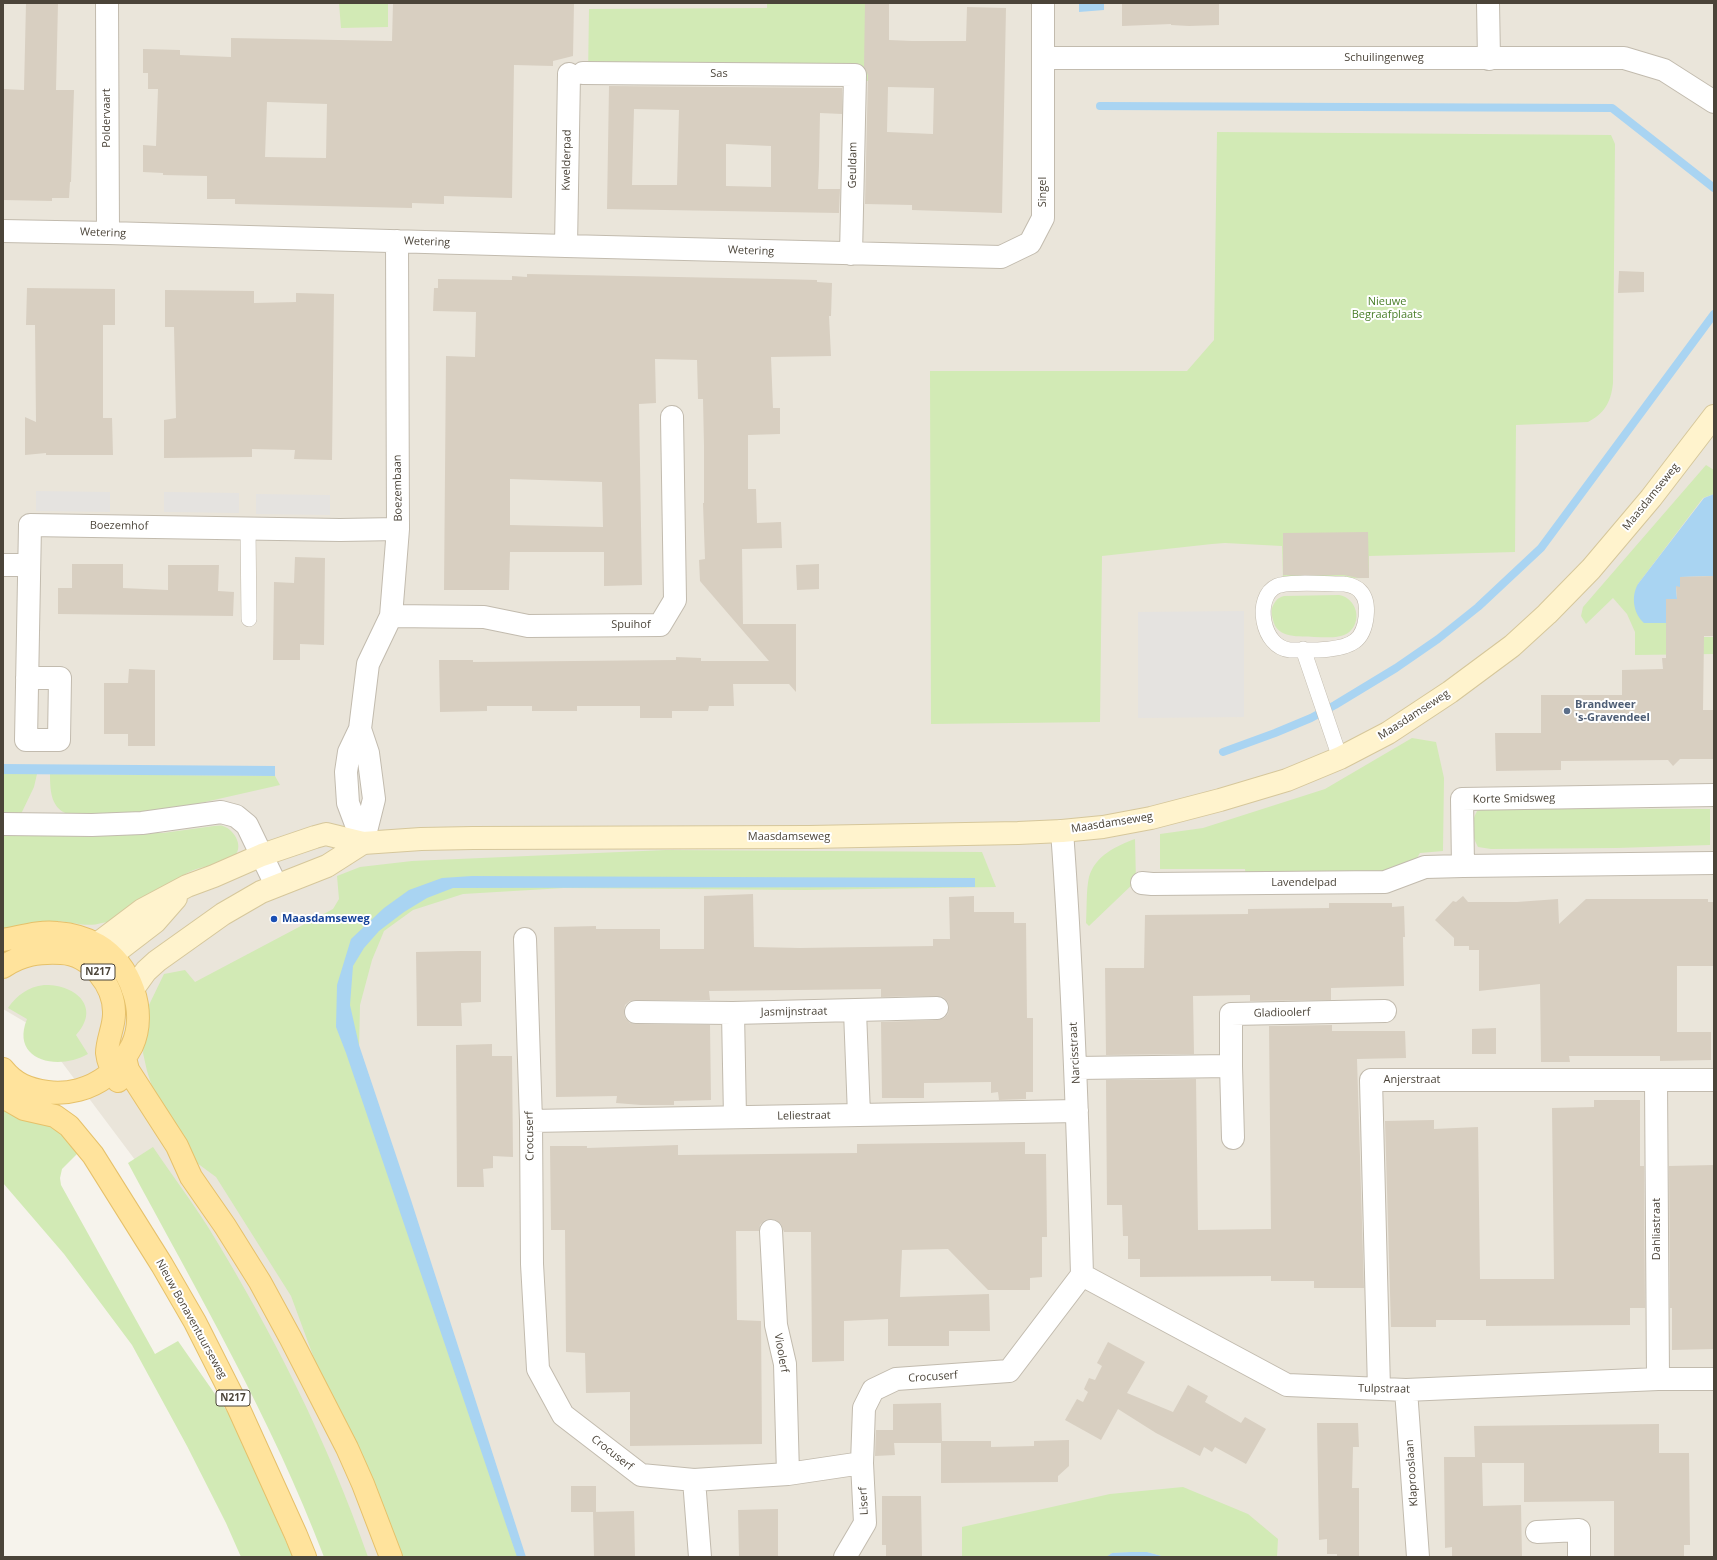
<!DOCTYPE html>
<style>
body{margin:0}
#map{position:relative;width:1717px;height:1560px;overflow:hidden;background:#f6f3ec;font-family:"Open Sans",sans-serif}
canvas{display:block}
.frame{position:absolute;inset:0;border:4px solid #4b4439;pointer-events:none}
</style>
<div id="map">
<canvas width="1717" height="1560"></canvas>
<div class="frame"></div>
</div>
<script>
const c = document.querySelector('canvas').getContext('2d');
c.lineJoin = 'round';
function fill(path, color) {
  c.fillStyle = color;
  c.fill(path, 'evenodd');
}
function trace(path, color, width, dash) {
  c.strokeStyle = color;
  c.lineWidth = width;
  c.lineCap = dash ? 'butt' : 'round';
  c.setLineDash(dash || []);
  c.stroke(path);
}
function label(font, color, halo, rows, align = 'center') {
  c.font = font + ' "Open Sans",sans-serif';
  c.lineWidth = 4;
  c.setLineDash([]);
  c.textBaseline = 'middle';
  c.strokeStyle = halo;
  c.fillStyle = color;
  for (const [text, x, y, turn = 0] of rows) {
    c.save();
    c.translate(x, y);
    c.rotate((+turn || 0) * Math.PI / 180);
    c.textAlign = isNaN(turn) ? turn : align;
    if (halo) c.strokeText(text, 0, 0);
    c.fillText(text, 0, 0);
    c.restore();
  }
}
fill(new Path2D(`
 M 3,3 L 1714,3 L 1714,1557 L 341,1557 L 189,1232 L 37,1029 L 3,1009 Z`), '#eae5da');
fill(new Path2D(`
 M 339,3 L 388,3 L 388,27 L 341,28 Z
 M 767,3 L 872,3 L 870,81 L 588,76 L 589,9 L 767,8 Z
 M 1217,132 L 1611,135 L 1615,144 L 1613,383 C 1611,402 1605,413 1588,422 L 1516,425 L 1515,552 L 1369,556 L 1369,578 L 1283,579 L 1282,546 L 1225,543 L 1212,544 L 1102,556 L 1100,722 L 931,724 L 930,371 L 1187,371 L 1214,340 Z
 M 1706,465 L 1714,470 L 1714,494 L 1703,498 L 1638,584 L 1666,623 L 1666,637 L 1714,637 L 1714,654 L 1635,655 L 1635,632 L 1627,614 L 1613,598 L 1586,624 L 1581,616 L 1583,607 Z
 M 1339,595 C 1357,598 1363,622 1348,633 C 1338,639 1325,637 1314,637 C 1300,636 1277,639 1273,620 C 1272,616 1271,612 1272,608 C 1275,601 1277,598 1284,596 Z
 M 1412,738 L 1436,742 L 1444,778 L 1443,851 L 1420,853 L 1415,861 L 1385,876 L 1246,878 L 1245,869 L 1160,869 L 1160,834 L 1203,828 L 1325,789 Z
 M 3,774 L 37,774 L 34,787 L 21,814 L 3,814 Z
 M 50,774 L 275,776 L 280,785 L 152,814 L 71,815 C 51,810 50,792 50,774 Z
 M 1487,808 L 1710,809 L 1710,845 L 1617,848 L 1491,849 L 1478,847 C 1471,834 1470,824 1477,811 Z
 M 214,826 C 217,826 220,825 223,826 C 235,830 245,848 233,857 C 219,867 201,865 187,873 C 168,883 153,902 133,912 C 124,917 112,921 102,923 C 85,928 70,921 54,921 C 37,921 19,927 3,930 L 3,830 L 132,831 L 163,833 Z
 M 1135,839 L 1136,881 L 1089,926 L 1086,923 C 1087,909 1086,890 1089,877 C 1095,856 1116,846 1135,839 Z
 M 666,850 L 982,852 L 996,887 L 805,890 L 564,888 L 463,894 L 413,910 L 384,931 L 372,960 L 360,1005 L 359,1050 L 523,1557 L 403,1557 L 352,1433 L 315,1361 L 291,1296 L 216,1177 L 197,1163 L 158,1105 L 147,1071 L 143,1053 L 148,1007 L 164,974 L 185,970 L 195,982 L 333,909 L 339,899 L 337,876 L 360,867 L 412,861 Z
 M 44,985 C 75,984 102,1007 76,1035 L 88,1054 C 58,1071 10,1061 27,1019 L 8,1008 C 17,995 28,987 44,985 Z
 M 3,1108 L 49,1126 L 60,1133 L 79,1152 L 62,1169 L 60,1178 L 61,1185 L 155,1354 L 178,1341 L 231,1417 L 293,1557 L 241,1557 L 226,1523 L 187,1446 L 132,1345 L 64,1254 L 3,1183 Z
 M 153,1147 C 171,1174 191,1200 208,1227 C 272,1331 328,1442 368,1557 L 324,1557 C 272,1419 197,1292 128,1163 Z
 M 1183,1487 L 1248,1514 L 1278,1539 L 1277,1557 L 1165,1557 L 1147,1552 L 1112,1553 L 1106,1557 L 962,1557 L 962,1527 L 1110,1494 Z`), '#d2eab5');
fill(new Path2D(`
 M 36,491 L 110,492 L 110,512 L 36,511 Z
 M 164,492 L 239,493 L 239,513 L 164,512 Z
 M 256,494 L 330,495 L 330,515 L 256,514 Z
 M 1244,611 L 1244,717 L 1138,718 L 1138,612 Z`), '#e5e3e0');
fill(new Path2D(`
 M 1079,3 L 1104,3 L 1104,10 L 1079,12 Z
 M 1714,494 L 1714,576 L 1680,577 L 1680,587 L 1676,587 L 1677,599 L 1666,600 L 1666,623 L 1644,623 C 1633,613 1631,596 1638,584 L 1704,498 Z
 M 3,764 L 275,766 L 275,776 L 3,774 Z
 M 472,876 L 975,878 L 975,887 L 453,888 L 427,898 L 404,912 L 379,931 L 364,948 L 353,966 L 350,1005 L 359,1045 L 411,1200 L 526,1557 L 517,1557 L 346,1053 L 336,1027 L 337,985 L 351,939 L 384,908 L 409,890 L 442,878 Z
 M 1131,1552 L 1147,1552 L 1165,1557 L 1106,1557 L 1112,1553 Z`), '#a9d4f2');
trace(new Path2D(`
 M 1100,106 L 1612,108 L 1714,188
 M 1223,752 L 1275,733 L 1311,718 L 1335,705 L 1396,668 L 1438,639 L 1478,607 L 1541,548 L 1714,314`), '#a9d4f2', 8);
fill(new Path2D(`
 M 26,3 L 58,3 L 56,90 L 74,90 L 71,182 L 70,182 L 69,198 L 52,198 L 52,201 L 3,200 L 3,89 L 24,90 Z
 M 393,3 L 574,3 L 573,56 L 553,61 L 553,66 L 514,65 L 512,198 L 444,196 L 444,204 L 412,203 L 412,208 L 235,204 L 235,199 L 207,199 L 207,176 L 163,175 L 163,173 L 143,172 L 143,145 L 156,146 L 158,89 L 148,89 L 148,73 L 143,73 L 143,49 L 180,50 L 180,55 L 231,57 L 231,38 L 392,41 ZM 267,102 L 327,104 L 326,158 L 265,157 Z
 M 865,3 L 889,3 L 889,40 L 912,41 L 966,41 L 967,7 L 1006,8 L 1002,213 L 912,210 L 912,205 L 865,204 L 868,75 L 864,67 ZM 888,87 L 934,88 L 933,134 L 887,132 Z
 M 1122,3 L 1219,3 L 1219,25 L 1189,26 L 1171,25 L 1171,24 L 1122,26 Z
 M 609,86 L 842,88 L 842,114 L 820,113 L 819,166 L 818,189 L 840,189 L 839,213 L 607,209 ZM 634,109 L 679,110 L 677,185 L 632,185 ZM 726,144 L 771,146 L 771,187 L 726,186 Z
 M 1619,271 L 1644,272 L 1644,292 L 1618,293 Z
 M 527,274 L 778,279 L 817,280 L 817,282 L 832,283 L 831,316 L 829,316 L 831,356 L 771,357 L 773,408 L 780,408 L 780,434 L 748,435 L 748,489 L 756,489 L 757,523 L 781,522 L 782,548 L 742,549 L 743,624 L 796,624 L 796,692 L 789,684 L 733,684 L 734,706 L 709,706 L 708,711 L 672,711 L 672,718 L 640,718 L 640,706 L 577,706 L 577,711 L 532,711 L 532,706 L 487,706 L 487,711 L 440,712 L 439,660 L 473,660 L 473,662 L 676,660 L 676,657 L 701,658 L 701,661 L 769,661 L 700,581 L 699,560 L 705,559 L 703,503 L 704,503 L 704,446 L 703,399 L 698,399 L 697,360 L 655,359 L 656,403 L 639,404 L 642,585 L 604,586 L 604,552 L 510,552 L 509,590 L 444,590 L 446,356 L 475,357 L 476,312 L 433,311 L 434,288 L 438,288 L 438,279 L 512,280 L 512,276 L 527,277 ZM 510,479 L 602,482 L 603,527 L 510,525 Z
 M 27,288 L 115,289 L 115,325 L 103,325 L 103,418 L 112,418 L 113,455 L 46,455 L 46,453 L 25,455 L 25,417 L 36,422 L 35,325 L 26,325 Z
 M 165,290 L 254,291 L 254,303 L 296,302 L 296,293 L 334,294 L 332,460 L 294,459 L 295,450 L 252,449 L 252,457 L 164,458 L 164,420 L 176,418 L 174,327 L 165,327 Z
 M 1368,532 L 1369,578 L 1358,578 L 1344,575 L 1283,575 L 1283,533 Z
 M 295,557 L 325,558 L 324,645 L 300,644 L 300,660 L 273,660 L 274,582 L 294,583 Z
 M 72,564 L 123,564 L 123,588 L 168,590 L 168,565 L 219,565 L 218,591 L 234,592 L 233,616 L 58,614 L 58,588 L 72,588 Z
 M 819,564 L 819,589 L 797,590 L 796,565 Z
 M 1714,576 L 1714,636 L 1704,636 L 1703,710 L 1714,710 L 1714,759 L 1680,759 L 1673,766 L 1668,760 L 1561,761 L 1561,770 L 1496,771 L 1495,733 L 1541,733 L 1541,695 L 1622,695 L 1622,670 L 1663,669 L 1662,658 L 1666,658 L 1666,599 L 1677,599 L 1676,586 L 1680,587 L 1680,577 Z
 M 129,669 L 155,670 L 155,746 L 128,746 L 128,734 L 104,734 L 104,683 L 128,683 Z
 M 753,894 L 754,947 L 800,948 L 933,946 L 933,939 L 950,939 L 949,897 L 974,896 L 974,912 L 1014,912 L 1014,923 L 1026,923 L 1027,1018 L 1033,1018 L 1033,1092 L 1026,1092 L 1026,1099 L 999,1100 L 998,1092 L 991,1093 L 991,1082 L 924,1083 L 924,1098 L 882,1098 L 881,1022 L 938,1020 L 944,1018 L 948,1014 L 949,1008 L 948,1002 L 943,997 L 937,996 L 881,997 L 881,989 L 709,991 L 710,1000 L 636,1000 L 630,1001 L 625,1005 L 624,1012 L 625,1018 L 630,1023 L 636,1024 L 710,1025 L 711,1100 L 674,1101 L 674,1105 L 641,1105 L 616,1103 L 617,1096 L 556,1097 L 554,927 L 596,926 L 596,929 L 660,929 L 660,949 L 704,949 L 704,896 Z
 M 1463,896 L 1468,902 L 1517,902 L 1558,899 L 1559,924 L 1586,899 L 1708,899 L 1708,902 L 1714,902 L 1714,966 L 1677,966 L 1677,1032 L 1711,1032 L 1711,1060 L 1660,1061 L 1660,1056 L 1569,1056 L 1570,1062 L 1541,1062 L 1540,984 L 1479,991 L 1479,950 L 1469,950 L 1469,946 L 1454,946 L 1454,938 L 1435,920 L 1453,901 L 1456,902 Z
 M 1329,903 L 1392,903 L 1392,907 L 1404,906 L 1405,937 L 1403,937 L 1404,986 L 1331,988 L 1331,1000 L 1250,1001 L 1250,995 L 1193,996 L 1194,1054 L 1106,1055 L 1105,968 L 1144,968 L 1145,915 L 1248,914 L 1248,909 L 1329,908 Z
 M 461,951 L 481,951 L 481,1002 L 461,1003 L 462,1026 L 417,1026 L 416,952 Z
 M 1332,1025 L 1332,1031 L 1405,1031 L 1406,1058 L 1357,1059 L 1364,1288 L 1314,1288 L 1314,1281 L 1271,1281 L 1271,1276 L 1140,1277 L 1140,1259 L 1128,1259 L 1128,1236 L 1123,1236 L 1122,1205 L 1107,1205 L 1106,1080 L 1196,1079 L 1198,1230 L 1271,1229 L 1269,1026 Z
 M 1496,1028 L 1496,1054 L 1472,1054 L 1472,1029 Z
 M 492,1044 L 492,1056 L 512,1056 L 513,1157 L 493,1156 L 493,1168 L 483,1169 L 484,1187 L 457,1187 L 456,1045 Z
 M 1594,1100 L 1640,1100 L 1640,1166 L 1644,1166 L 1645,1308 L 1630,1308 L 1630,1325 L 1486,1326 L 1486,1320 L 1436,1320 L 1436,1327 L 1391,1327 L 1385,1121 L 1434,1120 L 1434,1129 L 1478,1127 L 1480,1279 L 1554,1279 L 1552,1108 L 1594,1107 Z
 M 1025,1142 L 1025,1154 L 1046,1154 L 1047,1237 L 1042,1237 L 1042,1277 L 1030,1278 L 1030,1290 L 988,1290 L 948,1249 L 902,1250 L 900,1297 L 989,1294 L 990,1331 L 949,1331 L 949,1346 L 888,1346 L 888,1319 L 844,1321 L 844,1361 L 812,1362 L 811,1232 L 784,1232 L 781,1224 L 776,1220 L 770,1219 L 765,1220 L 760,1225 L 759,1231 L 736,1231 L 737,1320 L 761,1321 L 762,1444 L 630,1446 L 630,1392 L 586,1393 L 585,1353 L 566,1352 L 565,1230 L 551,1230 L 550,1146 L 587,1146 L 587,1148 L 678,1145 L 678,1155 L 857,1153 L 857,1144 Z
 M 1714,1165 L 1714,1349 L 1672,1350 L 1672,1308 L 1670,1308 L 1669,1166 Z
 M 1108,1342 L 1145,1362 L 1127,1393 L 1173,1412 L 1188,1385 L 1208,1396 L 1205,1402 L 1241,1423 L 1245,1417 L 1266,1429 L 1246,1464 L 1215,1447 L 1212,1452 L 1204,1447 L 1200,1456 L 1156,1433 L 1118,1409 L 1101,1440 L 1065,1420 L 1077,1399 L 1083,1402 L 1088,1392 L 1084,1389 L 1089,1378 L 1095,1380 L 1102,1366 L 1097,1363 Z
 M 941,1403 L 942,1441 L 991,1441 L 991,1447 L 1034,1446 L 1034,1441 L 1069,1440 L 1069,1466 L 1058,1476 L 1058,1482 L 941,1483 L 941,1443 L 894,1443 L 895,1455 L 875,1456 L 876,1430 L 893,1430 L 893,1404 Z
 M 1317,1423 L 1358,1423 L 1359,1447 L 1353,1447 L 1352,1488 L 1359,1488 L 1359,1557 L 1337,1557 L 1337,1554 L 1327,1554 L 1327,1539 L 1319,1540 Z
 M 1659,1424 L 1659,1453 L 1689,1453 L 1690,1545 L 1684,1545 L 1684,1557 L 1614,1557 L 1614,1501 L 1524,1502 L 1524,1463 L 1482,1463 L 1483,1506 L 1521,1505 L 1522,1557 L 1452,1557 L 1452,1547 L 1445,1548 L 1444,1457 L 1475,1457 L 1474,1426 Z
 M 571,1486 L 596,1486 L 596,1512 L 571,1512 Z
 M 882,1496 L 921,1496 L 922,1556 L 886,1557 L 886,1545 L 882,1545 Z
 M 778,1509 L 778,1557 L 739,1557 L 738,1510 Z
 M 634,1511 L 635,1557 L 594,1557 L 593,1512 Z`), '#d8cfc1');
const lane = new Path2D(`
 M 248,529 L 249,619
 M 1344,584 C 1349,585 1356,586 1360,591 C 1371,602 1367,632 1355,641 C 1341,652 1307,650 1290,650 C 1262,648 1253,597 1277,586 C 1288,581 1330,584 1344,584 Z
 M 1303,649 L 1340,758`);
const street = new Path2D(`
 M 107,3 L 108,233
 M 1488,3 L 1489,59
 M 1043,58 L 1624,58 L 1664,70 L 1714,102
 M 583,73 L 855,75 L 851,254
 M 3,231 L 108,233 L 566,246 L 1001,257 L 1030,243 L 1043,218 L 1043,3
 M 566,246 L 569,74
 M 3,565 L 29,565
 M 391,616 L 484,617 L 528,626 L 660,625 L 675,600 L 672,417
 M 27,678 L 60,678 L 59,740 L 26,740 L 30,525 L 340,530 L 398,529
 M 360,729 L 368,753 L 374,799 L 363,843
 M 1714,795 L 1462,799 L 1463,866 L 1714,863
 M 3,824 L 92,825 L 142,823 L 221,812 L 236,816 L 247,825 L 276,885
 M 1062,831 C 1073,979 1078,1127 1082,1275
 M 363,843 L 348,803 L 346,772 L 349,752 L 360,729 L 368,664 L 391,616 L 398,529 L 397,241
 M 1142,883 L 1152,884 L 1385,882 L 1425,867 L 1463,866
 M 525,939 L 531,1121 L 532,1264 L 538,1369 L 563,1415 L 641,1475 L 694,1480 L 788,1474 L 862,1463 L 864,1408 L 873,1390 L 896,1379 L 1009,1371 L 1082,1275
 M 855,1011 L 859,1115
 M 636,1012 L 733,1013 L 937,1008
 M 733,1013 L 735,1117
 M 1231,1066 L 1233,1138
 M 1076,1068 L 1231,1066 L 1231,1014 L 1385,1011
 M 1656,1080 L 1658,1379
 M 531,1121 L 1077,1111
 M 771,1231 L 776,1325 L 785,1364 L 788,1474
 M 1082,1275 L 1287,1385 L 1406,1390 L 1658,1379 L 1714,1379
 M 1379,1389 L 1371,1080 L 1714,1080
 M 1406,1390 L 1418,1557
 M 694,1480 L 700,1557
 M 1537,1532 L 1579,1530 L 1579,1557
 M 845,1557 L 865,1523 L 862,1463`);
const secondary = new Path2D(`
 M 97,944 L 142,910 L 187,886 L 214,876 L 262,855 L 315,837 L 326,834 L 363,843 L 421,839 L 473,838 L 809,837 L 1018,833 L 1062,831 L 1103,827 L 1151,818 L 1220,800 L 1287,780 L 1340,758 L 1388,733 L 1450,692 L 1512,646 L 1547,614 L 1591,569 L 1651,498 L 1714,416
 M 112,955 L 155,922 L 176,898
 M 133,989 L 146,971 L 157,961 L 223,914 L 261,892 L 327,866 L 363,843`);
const primary = new Path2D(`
 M 3,940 C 21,937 38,931 57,933 C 70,934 86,938 98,945 C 130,964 148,1011 132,1046 C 126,1058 117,1067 107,1076 C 90,1089 68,1095 47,1092 C 28,1089 15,1084 3,1069
 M 3,967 C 22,954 39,952 61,953 C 90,954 115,986 114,1014 C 114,1027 107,1040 107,1053 C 108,1062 113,1073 118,1081
 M 125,1058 L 128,1070 L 177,1146 L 191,1177 L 225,1226 L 260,1282 L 291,1339 L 347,1448 L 363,1484 L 391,1557
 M 3,1097 L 24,1109 L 55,1116 L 69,1126 L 93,1155 L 162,1265 L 195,1322 L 238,1407 L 296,1535 L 305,1557`);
trace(lane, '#c2bbae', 16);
trace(street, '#c2bbae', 24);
trace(secondary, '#d6c79b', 24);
trace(primary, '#e6c16a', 24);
trace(lane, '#fff', 15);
trace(street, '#fff', 22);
trace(secondary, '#fff3cd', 22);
trace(primary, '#ffe39c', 22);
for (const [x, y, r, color] of [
 [1567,711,4,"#5c6f8a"],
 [274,919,4,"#1a4fb4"]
]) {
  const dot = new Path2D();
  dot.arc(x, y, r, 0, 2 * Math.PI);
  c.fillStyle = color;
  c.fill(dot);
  trace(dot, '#fff', 1.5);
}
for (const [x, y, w] of [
 [98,972,34],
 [233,1398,34]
]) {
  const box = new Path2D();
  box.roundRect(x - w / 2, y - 8, w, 16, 3);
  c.fillStyle = '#fff';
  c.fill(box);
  trace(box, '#4b4439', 1);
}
label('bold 10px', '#4b4439', null, [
 ["N217",98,972],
 ["N217",233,1398]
]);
label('11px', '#4b4439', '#fff', [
 ["Schuilingenweg",1384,58],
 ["Sas",719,74],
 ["Poldervaart",107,118,-90],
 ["Kwelderpad",567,160,-89],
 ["Geuldam",853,165,-89],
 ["Singel",1043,192,-90],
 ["Wetering",103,233,2],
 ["Wetering",427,242,2],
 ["Wetering",751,251,2],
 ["Boezembaan",398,488,-91],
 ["Maasdamseweg",1651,497,-51],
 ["Boezemhof",119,526,1],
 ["Spuihof",631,625],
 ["Maasdamseweg",1414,715,-33],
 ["Korte Smidsweg",1514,799,-1],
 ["Maasdamseweg",1112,823,-9],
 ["Maasdamseweg",789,837],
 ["Lavendelpad",1304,883],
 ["Jasmijnstraat",794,1012,-1],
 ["Gladioolerf",1282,1013,-1],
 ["Narcisstraat",1075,1053,-93],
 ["Anjerstraat",1412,1080],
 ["Leliestraat",804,1116,-1],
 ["Crocuserf",530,1136,-91],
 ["Dahliastraat",1657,1229,-90],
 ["Nieuw Bonaventuurseweg",191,1319,61],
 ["Vioolerf",781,1353,80],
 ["Crocuserf",933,1377,-4],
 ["Tulpstraat",1384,1389,1],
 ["Crocuserf",612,1453,38],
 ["Klaprooslaan",1412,1473,-94],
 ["Liserf",864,1501,-93]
]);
label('11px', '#4a7f2a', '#fff', [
 ["Nieuwe",1387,302],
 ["Begraafplaats",1387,315]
]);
label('bold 11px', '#4e5e75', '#fff', [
 ["Brandweer",1575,705],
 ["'s-Gravendeel",1575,718]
], 'left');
label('bold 11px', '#164399', '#fff', [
 ["Maasdamseweg",282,919]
], 'left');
</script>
